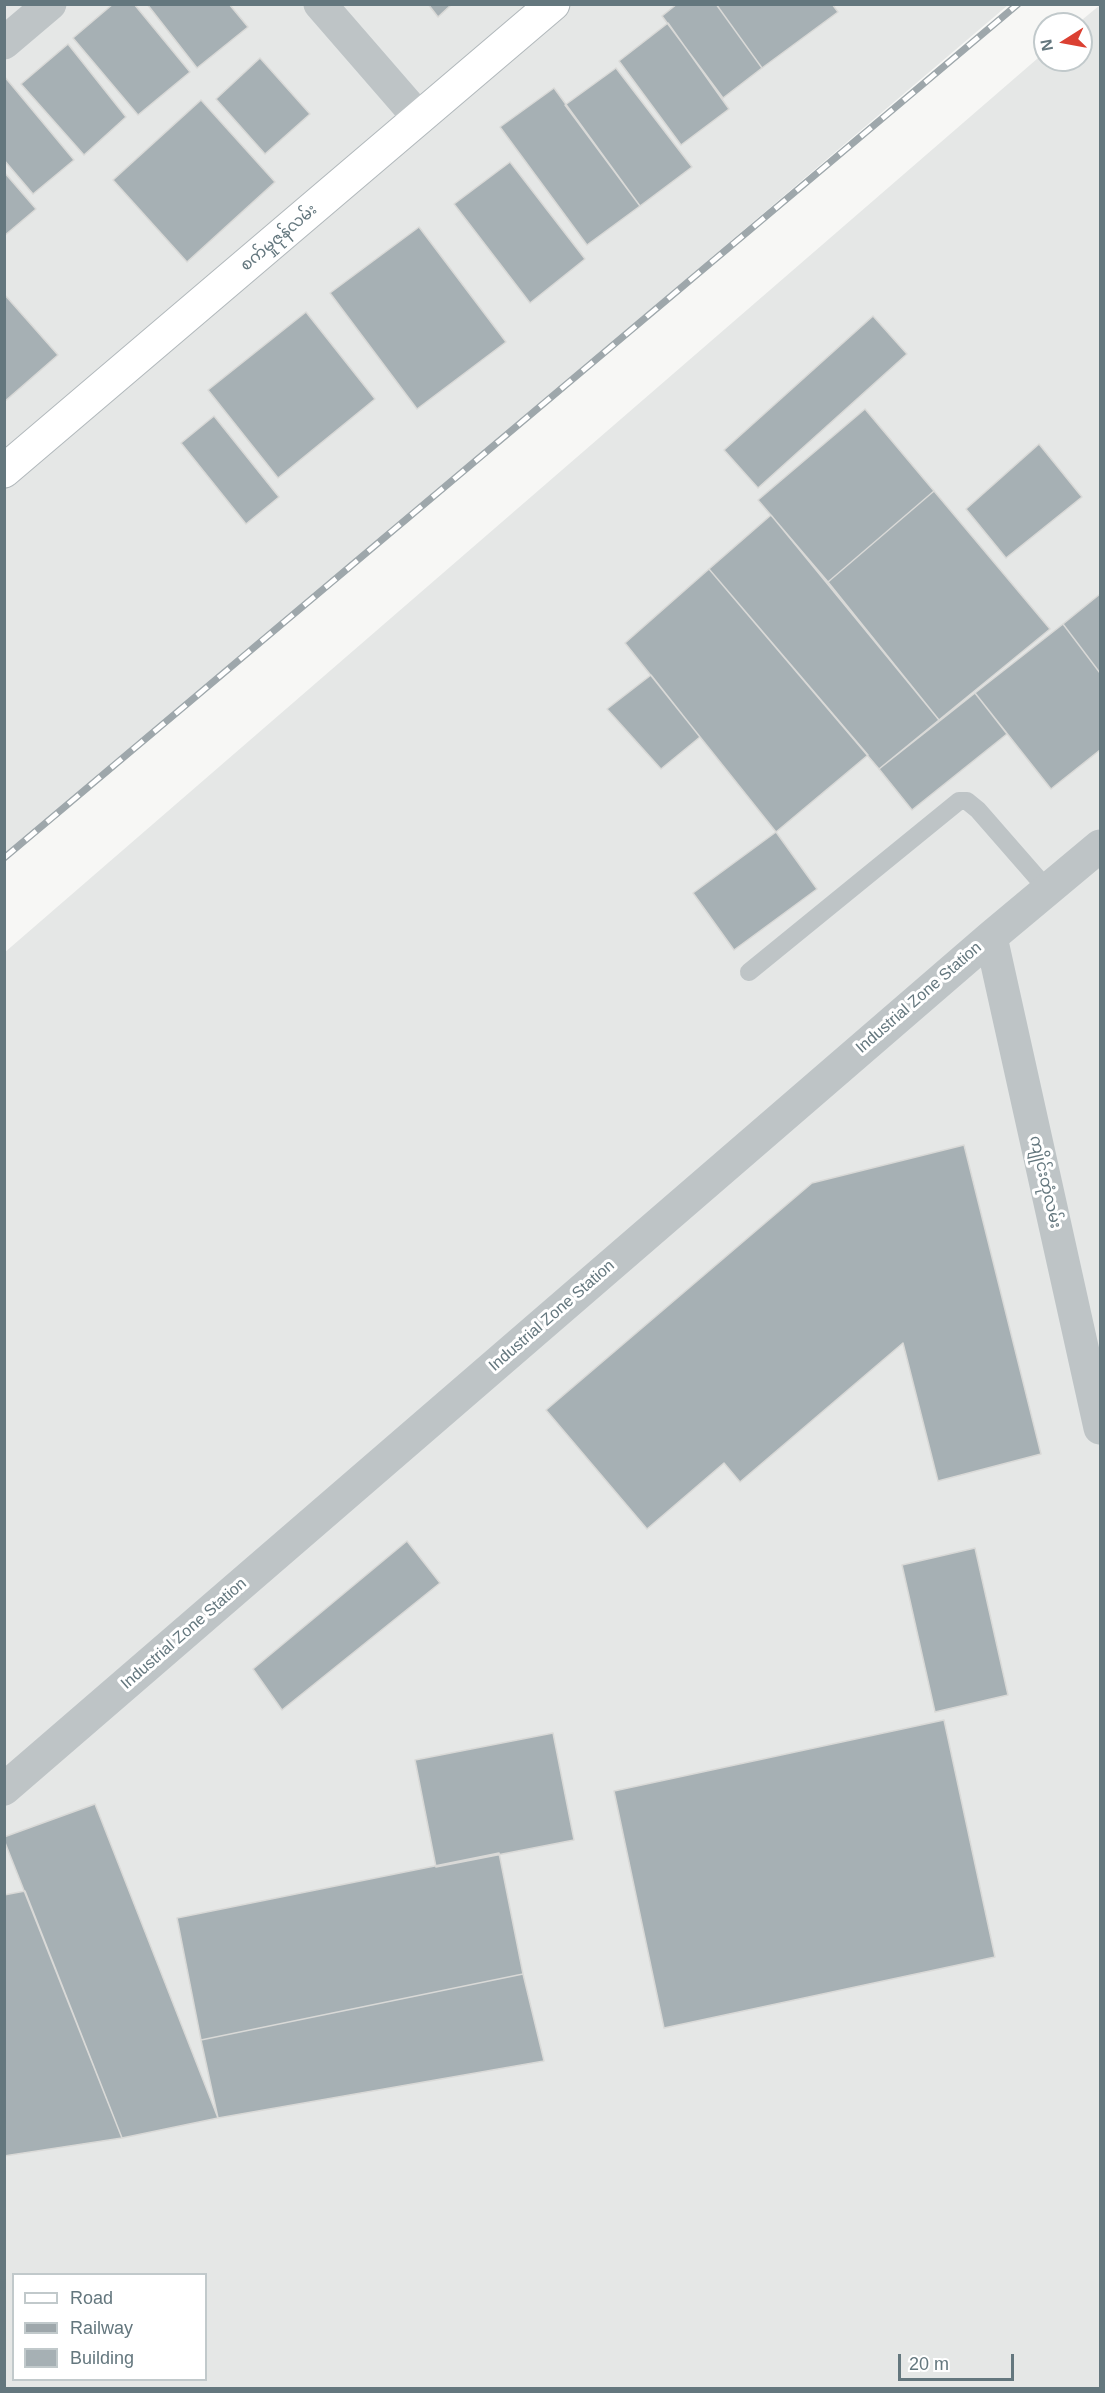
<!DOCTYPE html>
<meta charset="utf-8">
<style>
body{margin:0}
#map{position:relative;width:1105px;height:2393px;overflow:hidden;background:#f7f7f5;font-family:Helvetica,sans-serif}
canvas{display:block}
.frame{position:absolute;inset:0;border:6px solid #64777e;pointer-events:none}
.legend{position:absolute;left:12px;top:2273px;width:195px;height:108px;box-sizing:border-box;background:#fff;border:2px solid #c1c9cb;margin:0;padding:8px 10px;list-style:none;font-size:18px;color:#64777e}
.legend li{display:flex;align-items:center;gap:12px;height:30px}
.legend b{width:30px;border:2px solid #c1c9cb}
.north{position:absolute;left:1033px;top:12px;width:60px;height:60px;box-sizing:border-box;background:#fff;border:2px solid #c1c9cb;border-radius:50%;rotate:259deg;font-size:16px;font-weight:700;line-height:24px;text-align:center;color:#64777e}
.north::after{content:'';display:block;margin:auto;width:21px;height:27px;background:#db4032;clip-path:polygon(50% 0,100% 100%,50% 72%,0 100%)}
.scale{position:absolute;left:898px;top:2354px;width:116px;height:27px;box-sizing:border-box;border:3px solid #64777e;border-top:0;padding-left:8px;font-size:18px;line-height:21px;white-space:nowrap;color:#64777e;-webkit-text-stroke:4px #fff;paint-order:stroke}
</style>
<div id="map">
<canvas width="1105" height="2393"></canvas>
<div class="frame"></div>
<ul class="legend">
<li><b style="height:8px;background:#fff"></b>Road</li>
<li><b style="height:8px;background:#9ea7ab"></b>Railway</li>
<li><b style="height:16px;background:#a6b0b4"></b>Building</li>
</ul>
<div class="north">N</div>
<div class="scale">20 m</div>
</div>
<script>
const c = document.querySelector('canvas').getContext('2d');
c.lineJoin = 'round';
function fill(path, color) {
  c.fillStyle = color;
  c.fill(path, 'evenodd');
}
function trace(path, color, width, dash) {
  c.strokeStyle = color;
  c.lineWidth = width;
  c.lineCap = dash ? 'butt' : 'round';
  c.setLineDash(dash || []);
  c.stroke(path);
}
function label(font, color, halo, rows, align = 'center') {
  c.font = font + ' Helvetica,"Noto Sans Myanmar",sans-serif';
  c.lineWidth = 6;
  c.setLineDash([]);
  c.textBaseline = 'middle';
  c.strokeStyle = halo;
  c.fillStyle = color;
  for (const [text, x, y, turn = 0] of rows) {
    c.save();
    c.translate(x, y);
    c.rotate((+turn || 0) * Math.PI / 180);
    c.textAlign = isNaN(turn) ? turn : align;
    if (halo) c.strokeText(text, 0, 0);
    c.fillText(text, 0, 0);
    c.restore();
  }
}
fill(new Path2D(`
 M 5,5 L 1008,5 L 5,859 Z
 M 1100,5 L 1100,2388 L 5,2388 L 4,953 L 1045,52 L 1045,60 L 1081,60 L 1081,24 L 1077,24 ZM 14,2274 L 206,2274 L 206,2380 L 14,2380 Z`), '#e5e7e6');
const building = new Path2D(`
 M 113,4 L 134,4 L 190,72 L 138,115 L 73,38 Z
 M 147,4 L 229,4 L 248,27 L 197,68 Z
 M 428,4 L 452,4 L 438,17 Z
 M 677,4 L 716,4 L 762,68 L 723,98 L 662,16 Z
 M 716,4 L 832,4 L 838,12 L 762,68 Z
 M 668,23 L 729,109 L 681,145 L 619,61 Z
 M 68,44 L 126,117 L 84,155 L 21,84 Z
 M 260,58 L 310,114 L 265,154 L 216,99 Z
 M 616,68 L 692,167 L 640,206 L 565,105 Z
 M 4,76 L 74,160 L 33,194 L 4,160 Z
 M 554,88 L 640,206 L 587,245 L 500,127 Z
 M 201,100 L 275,182 L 187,262 L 113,180 Z
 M 510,162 L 585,259 L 530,303 L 454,204 Z
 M 4,172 L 36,209 L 4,236 Z
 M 419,227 L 506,342 L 417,409 L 330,293 Z
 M 4,294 L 58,355 L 4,402 Z
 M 306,312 L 375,399 L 278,478 L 208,390 Z
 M 873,316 L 907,354 L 758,488 L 724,450 Z
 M 865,409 L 934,491 L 828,582 L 758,500 Z
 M 214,416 L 279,497 L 246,524 L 181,443 Z
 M 1039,444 L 1082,497 L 1006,558 L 966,509 Z
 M 934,491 L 1050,629 L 939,720 L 828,582 Z
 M 771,515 L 939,720 L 879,769 L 709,569 Z
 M 709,569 L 868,755 L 776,832 L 625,643 Z
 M 1100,594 L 1100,673 L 1063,624 Z
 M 1063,624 L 1100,673 L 1100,750 L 1051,789 L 975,693 Z
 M 651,675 L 700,737 L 661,769 L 607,709 Z
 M 975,693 L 1007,734 L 912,810 L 879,769 Z
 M 776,832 L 817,889 L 734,950 L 693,893 Z
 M 964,1145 L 1041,1454 L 938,1481 L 903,1343 L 740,1482 L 724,1463 L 647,1529 L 546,1410 L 812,1183 Z
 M 407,1541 L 440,1583 L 282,1710 L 253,1669 Z
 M 975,1548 L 1008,1695 L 935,1712 L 902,1565 Z
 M 944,1720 L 995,1957 L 664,2028 L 614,1791 Z
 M 553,1733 L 574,1840 L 436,1867 L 415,1760 Z
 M 95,1804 L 218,2118 L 122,2138 L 4,1840 L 4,1837 Z
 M 499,1853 L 523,1974 L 201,2040 L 177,1918 Z
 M 25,1891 L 122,2138 L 4,2156 L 4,1895 Z
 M 523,1974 L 544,2061 L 218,2118 L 201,2040 Z`);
fill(building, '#a6b0b4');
trace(building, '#d9d9d7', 1.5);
const secondary = new Path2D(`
 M 4,471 L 553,4`);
trace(secondary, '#b1b8bb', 35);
trace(new Path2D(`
 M 749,972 L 959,801 L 967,801 L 978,810 L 1047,889`), '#bec4c6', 18);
trace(new Path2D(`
 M 320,4 L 419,118
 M 4,43 L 50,4
 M 991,937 L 1100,1428
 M 4,1789 L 991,937 L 1100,846`), '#bec4c6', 33);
trace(secondary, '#fff', 33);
const rail = new Path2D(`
 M 4,858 L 1018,4`);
trace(rail, '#9ea7ab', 7);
trace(rail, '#fff', 4.5, [14]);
label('16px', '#64777e', '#fff', [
 ["စက်မှုဇုန်လမ်း",279,238,-40],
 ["Industrial Zone Station",919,998,-41],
 ["ကျိုင်းတုံလမ်း",1045,1182,77],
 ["Industrial Zone Station",552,1316,-41],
 ["Industrial Zone Station",184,1634,-41]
]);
</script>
